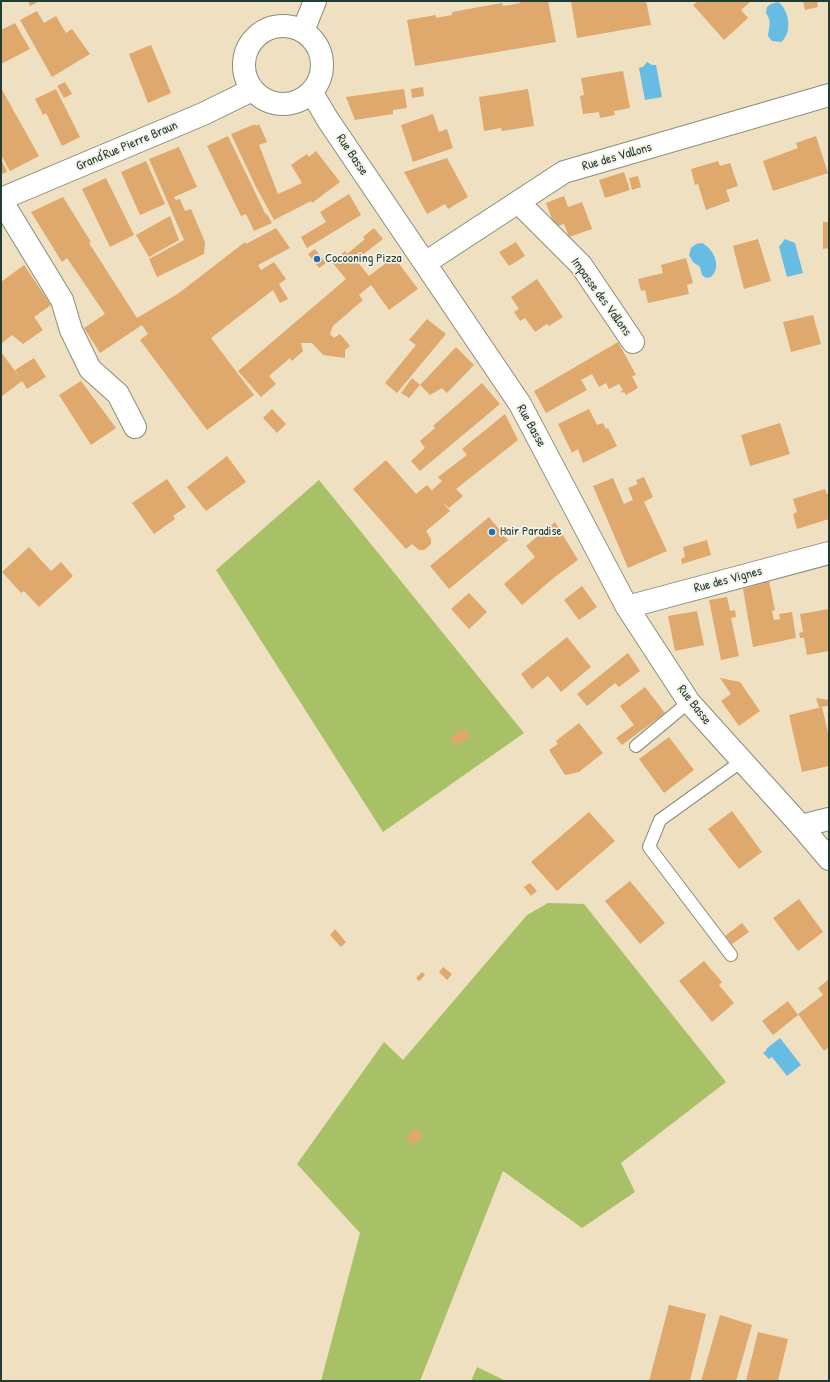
<!DOCTYPE html>
<style>
body{margin:0}
#map{position:relative;width:830px;height:1382px;overflow:hidden;background:#efe0c1;font-family:"Patrick Hand",sans-serif}
canvas{display:block}
.frame{position:absolute;inset:0;border:2px solid #1f3d34;pointer-events:none}
</style>
<div id="map">
<canvas width="830" height="1382"></canvas>
<div class="frame"></div>
</div>
<script>
const c = document.querySelector('canvas').getContext('2d');
c.lineJoin = 'round';
function fill(path, color) {
  c.fillStyle = color;
  c.fill(path, 'evenodd');
}
function trace(path, color, width, dash) {
  c.strokeStyle = color;
  c.lineWidth = width;
  c.lineCap = dash ? 'butt' : 'round';
  c.setLineDash(dash || []);
  c.stroke(path);
}
function label(font, color, halo, rows, align = 'center') {
  c.font = font + ' "Patrick Hand",sans-serif';
  c.lineWidth = 3.5;
  c.setLineDash([]);
  c.textBaseline = 'middle';
  c.strokeStyle = halo;
  c.fillStyle = color;
  for (const [text, x, y, turn = 0] of rows) {
    c.save();
    c.translate(x, y);
    c.rotate((+turn || 0) * Math.PI / 180);
    c.textAlign = isNaN(turn) ? turn : align;
    if (halo) c.strokeText(text, 0, 0);
    c.fillText(text, 0, 0);
    c.restore();
  }
}
fill(new Path2D(`
 M 319,480 L 524,733 L 383,832 L 216,570 Z
 M 548,903 L 584,904 L 726,1082 L 621,1163 L 635,1192 L 582,1228 L 503,1171 L 420,1381 L 321,1381 L 360,1233 L 297,1164 L 384,1042 L 403,1060 L 527,915 Z
 M 477,1367 L 506,1381 L 471,1381 Z`), '#a8c167');
fill(new Path2D(`
 M 778,2 C 789,9 793,33 781,42 L 772,41 L 768,36 C 769,27 772,21 766,13 L 767,7 L 771,4 Z
 M 647,62 L 652,65 L 656,65 L 662,97 L 645,100 L 639,68 L 643,67 Z
 M 785,239 L 795,243 L 803,273 L 787,277 L 779,247 Z
 M 702,243 C 714,249 722,267 711,277 L 706,278 L 702,275 L 700,267 L 693,262 L 689,255 L 691,248 L 696,244 Z
 M 780,1038 L 801,1065 L 787,1076 L 772,1057 L 769,1059 L 763,1053 L 767,1050 L 766,1049 Z`), '#66bce3');
fill(new Path2D(`
 M 28,1 L 40,1 L 30,6 Z
 M 519,1 L 548,1 L 556,42 L 415,66 L 407,20 L 436,15 L 436,18 L 452,15 L 452,12 L 502,3 L 503,6 L 510,5 L 520,3 Z
 M 571,1 L 646,1 L 651,25 L 577,38 Z
 M 698,1 L 751,1 L 741,10 L 748,18 L 724,40 L 693,5 Z
 M 803,1 L 817,1 L 818,7 L 805,10 Z
 M 37,11 L 44,23 L 56,16 L 66,33 L 72,29 L 90,54 L 52,77 L 20,20 Z
 M 15,23 L 30,49 L 1,64 L 1,30 Z
 M 151,45 L 171,93 L 148,103 L 129,54 Z
 M 623,71 L 630,108 L 614,111 L 615,115 L 600,118 L 599,112 L 583,114 L 580,96 L 584,95 L 581,78 Z
 M 65,82 L 72,94 L 64,98 L 57,86 Z
 M 423,87 L 424,96 L 412,98 L 411,89 Z
 M 1,88 L 39,156 L 10,171 L 1,155 Z
 M 56,89 L 80,137 L 62,146 L 46,113 L 43,115 L 35,99 Z
 M 404,89 L 407,108 L 393,110 L 393,114 L 355,120 L 346,97 Z
 M 528,89 L 534,126 L 502,131 L 501,128 L 484,131 L 479,97 Z
 M 433,114 L 439,132 L 447,129 L 453,148 L 413,162 L 401,125 Z
 M 255,124 L 256,126 L 259,124 L 267,142 L 259,145 L 278,194 L 302,183 L 291,165 L 307,154 L 309,157 L 316,151 L 340,182 L 312,203 L 311,201 L 274,220 L 255,185 L 231,134 Z
 M 228,136 L 266,215 L 267,214 L 272,223 L 254,231 L 246,214 L 241,216 L 207,146 Z
 M 816,136 L 828,173 L 773,191 L 763,161 L 798,148 L 796,143 Z
 M 179,147 L 197,187 L 174,197 L 176,200 L 180,199 L 185,211 L 191,209 L 205,242 L 204,254 L 157,277 L 149,259 L 184,240 L 149,159 Z
 M 447,158 L 468,197 L 448,209 L 445,204 L 427,214 L 404,172 Z
 M 1,159 L 7,172 L 1,174 Z
 M 146,161 L 165,204 L 140,215 L 121,172 Z
 M 718,161 L 720,166 L 730,163 L 738,186 L 726,190 L 730,201 L 706,210 L 698,184 L 695,185 L 691,169 Z
 M 624,172 L 630,190 L 605,198 L 599,180 Z
 M 638,176 L 641,187 L 632,190 L 629,178 Z
 M 106,178 L 134,235 L 110,247 L 82,189 Z
 M 349,194 L 361,215 L 307,248 L 301,237 L 326,222 L 320,212 Z
 M 564,196 L 568,207 L 582,202 L 592,229 L 569,237 L 564,224 L 555,227 L 546,203 Z
 M 63,197 L 91,242 L 89,243 L 137,318 L 179,293 L 245,242 L 246,244 L 276,228 L 290,248 L 258,265 L 261,270 L 274,262 L 286,279 L 279,284 L 288,299 L 280,303 L 273,290 L 211,338 L 254,395 L 207,430 L 140,340 L 148,334 L 142,325 L 100,353 L 84,328 L 105,314 L 67,258 L 62,262 L 31,212 Z
 M 170,216 L 179,240 L 149,257 L 136,235 Z
 M 823,222 L 829,222 L 829,248 L 823,249 Z
 M 374,228 L 383,239 L 356,260 L 369,276 L 394,257 L 418,289 L 389,310 L 371,285 L 359,295 L 363,300 L 333,326 L 330,334 L 334,338 L 340,334 L 350,346 L 345,350 L 345,358 L 323,355 L 312,343 L 301,343 L 303,351 L 292,361 L 290,358 L 269,376 L 276,384 L 261,397 L 238,371 L 346,279 L 332,262 L 345,251 L 347,254 L 365,239 L 363,237 Z
 M 758,239 L 771,281 L 744,289 L 733,246 Z
 M 516,242 L 525,256 L 509,266 L 499,252 Z
 M 315,249 L 326,263 L 319,268 L 308,254 Z
 M 686,258 L 693,283 L 687,285 L 689,294 L 648,303 L 645,290 L 641,291 L 638,279 L 663,273 L 661,265 Z
 M 24,265 L 51,305 L 34,317 L 43,330 L 23,344 L 12,335 L 1,344 L 1,282 Z
 M 537,279 L 563,317 L 549,326 L 547,324 L 535,332 L 525,318 L 520,321 L 514,312 L 519,309 L 511,297 Z
 M 813,315 L 821,344 L 791,352 L 783,322 Z
 M 427,319 L 446,334 L 397,393 L 385,383 L 416,345 L 409,340 Z
 M 618,342 L 636,375 L 632,376 L 638,388 L 626,395 L 624,392 L 622,393 L 621,391 L 623,390 L 619,384 L 609,389 L 606,383 L 599,387 L 592,374 L 581,380 L 587,390 L 546,413 L 534,391 Z
 M 456,347 L 474,365 L 447,393 L 442,388 L 430,395 L 420,385 Z
 M 1,352 L 21,379 L 15,370 L 34,358 L 46,377 L 27,389 L 22,381 L 1,397 Z
 M 412,378 L 420,385 L 409,398 L 401,393 Z
 M 81,381 L 116,428 L 91,445 L 59,395 Z
 M 482,383 L 500,404 L 420,471 L 411,461 L 425,448 L 420,441 L 435,428 L 433,426 Z
 M 272,409 L 286,424 L 277,433 L 263,418 Z
 M 589,409 L 597,425 L 603,423 L 606,429 L 608,428 L 617,446 L 583,463 L 578,449 L 572,453 L 558,424 Z
 M 505,414 L 518,440 L 456,489 L 463,496 L 449,508 L 442,502 L 450,511 L 426,531 L 431,539 L 431,544 L 424,550 L 419,550 L 412,544 L 406,549 L 353,489 L 386,460 L 416,494 L 427,485 L 435,494 L 432,490 L 442,481 L 438,477 L 467,455 L 462,449 Z
 M 780,423 L 790,454 L 750,466 L 741,435 Z
 M 227,456 L 246,482 L 206,511 L 187,487 Z
 M 644,477 L 653,497 L 644,502 L 667,551 L 628,568 L 593,486 L 613,478 L 624,504 L 633,500 L 628,488 L 638,484 L 636,480 Z
 M 167,479 L 186,507 L 173,516 L 175,519 L 154,534 L 132,503 Z
 M 825,489 L 827,494 L 829,493 L 829,519 L 797,529 L 793,514 L 797,512 L 793,499 Z
 M 489,517 L 508,540 L 449,589 L 430,566 Z
 M 555,522 L 578,560 L 556,576 L 522,605 L 504,584 L 535,557 L 526,546 Z
 M 707,540 L 711,555 L 682,564 L 681,559 L 685,557 L 683,547 Z
 M 29,547 L 51,571 L 61,562 L 73,576 L 39,607 L 24,591 L 21,593 L 2,572 Z
 M 769,581 L 775,610 L 772,611 L 774,620 L 780,619 L 779,614 L 792,612 L 796,638 L 753,647 L 743,589 Z
 M 582,586 L 597,607 L 579,620 L 564,600 Z
 M 469,593 L 487,612 L 469,629 L 451,609 Z
 M 727,597 L 730,611 L 735,610 L 736,617 L 731,618 L 739,656 L 721,660 L 709,600 Z
 M 829,609 L 829,634 L 828,634 L 829,651 L 807,655 L 804,638 L 800,638 L 799,633 L 803,632 L 800,614 Z
 M 697,611 L 704,645 L 675,651 L 668,616 Z
 M 567,637 L 591,667 L 561,692 L 548,676 L 532,689 L 521,674 Z
 M 628,653 L 640,671 L 619,687 L 615,683 L 587,706 L 577,694 Z
 M 720,678 L 740,682 L 760,711 L 739,726 L 721,701 L 731,694 Z
 M 645,687 L 665,713 L 622,745 L 616,738 L 634,725 L 620,706 Z
 M 816,698 L 829,700 L 829,706 L 819,707 Z
 M 822,707 L 829,737 L 829,766 L 802,772 L 789,715 Z
 M 579,723 L 603,753 L 579,772 L 565,775 L 549,750 L 558,744 L 556,741 Z
 M 464,728 L 470,737 L 456,746 L 450,738 Z
 M 669,737 L 694,770 L 664,793 L 639,759 Z
 M 732,811 L 762,852 L 739,869 L 708,829 Z
 M 589,812 L 615,841 L 557,891 L 531,862 Z
 M 630,881 L 665,923 L 640,944 L 605,901 Z
 M 530,883 L 537,891 L 531,896 L 524,887 Z
 M 799,899 L 823,932 L 798,951 L 773,918 Z
 M 742,923 L 749,932 L 732,944 L 725,936 Z
 M 335,929 L 346,942 L 341,947 L 330,935 Z
 M 704,961 L 722,982 L 719,985 L 734,1003 L 712,1022 L 679,981 Z
 M 443,967 L 452,974 L 447,980 L 439,972 Z
 M 422,972 L 425,975 L 419,981 L 416,978 Z
 M 829,979 L 829,1047 L 824,1051 L 798,1014 L 823,995 L 818,988 Z
 M 788,1001 L 798,1015 L 773,1035 L 762,1021 Z
 M 415,1128 L 423,1135 L 414,1145 L 406,1139 Z
 M 669,1305 L 706,1314 L 690,1381 L 649,1381 Z
 M 720,1315 L 752,1325 L 736,1381 L 701,1381 Z
 M 758,1332 L 788,1339 L 778,1381 L 746,1381 Z`), '#dfa86d');
const service = new Path2D(`
 M 636,746 L 689,702
 M 731,955 L 649,847 L 660,820 L 742,761`);
const minor = new Path2D(`
 M244 65a39 39 0 1 1 78 0a39 39 0 1 1-78 0Z
 M 303,31 L 315,1
 M 312,93 L 328,120 L 520,404 L 627,607 L 689,702 L 801,826 L 829,859
 M 1,199 L 203,114 L 252,90
 M 1,200 L 62,300 L 71,330 L 90,369 L 118,394 L 135,427
 M 518,202 L 581,265 L 633,342
 M 425,263 L 564,172 L 829,95
 M 627,607 L 829,553
 M 801,826 L 829,819`);
trace(service, '#878e7a', 14);
trace(minor, '#878e7a', 24);
trace(service, '#fff', 12);
trace(minor, '#fff', 22);
for (const [x, y, r, color] of [
 [317,259,4,"#1f6fb2"],
 [492,532,4,"#1f6fb2"]
]) {
  const dot = new Path2D();
  dot.arc(x, y, r, 0, 2 * Math.PI);
  c.fillStyle = color;
  c.fill(dot);
  trace(dot, '#f7f3e8', 1.5);
}
label('13px', '#1f3d34', '#f7f3e8', [
 ["Grand'Rue Pierre Braun",127,146,-23],
 ["Rue Basse",352,155,56],
 ["Rue des Vallons",617,157,-16],
 ["Impasse des Vallons",601,297,54],
 ["Rue Basse",531,426,61],
 ["Rue des Vignes",728,580,-15],
 ["Rue Basse",694,705,52]
]);
label('13px', '#1f3d34', '#f7f3e8', [
 ["Cocooning Pizza",325,259],
 ["Hair Paradise",500,532]
], 'left');
</script>
